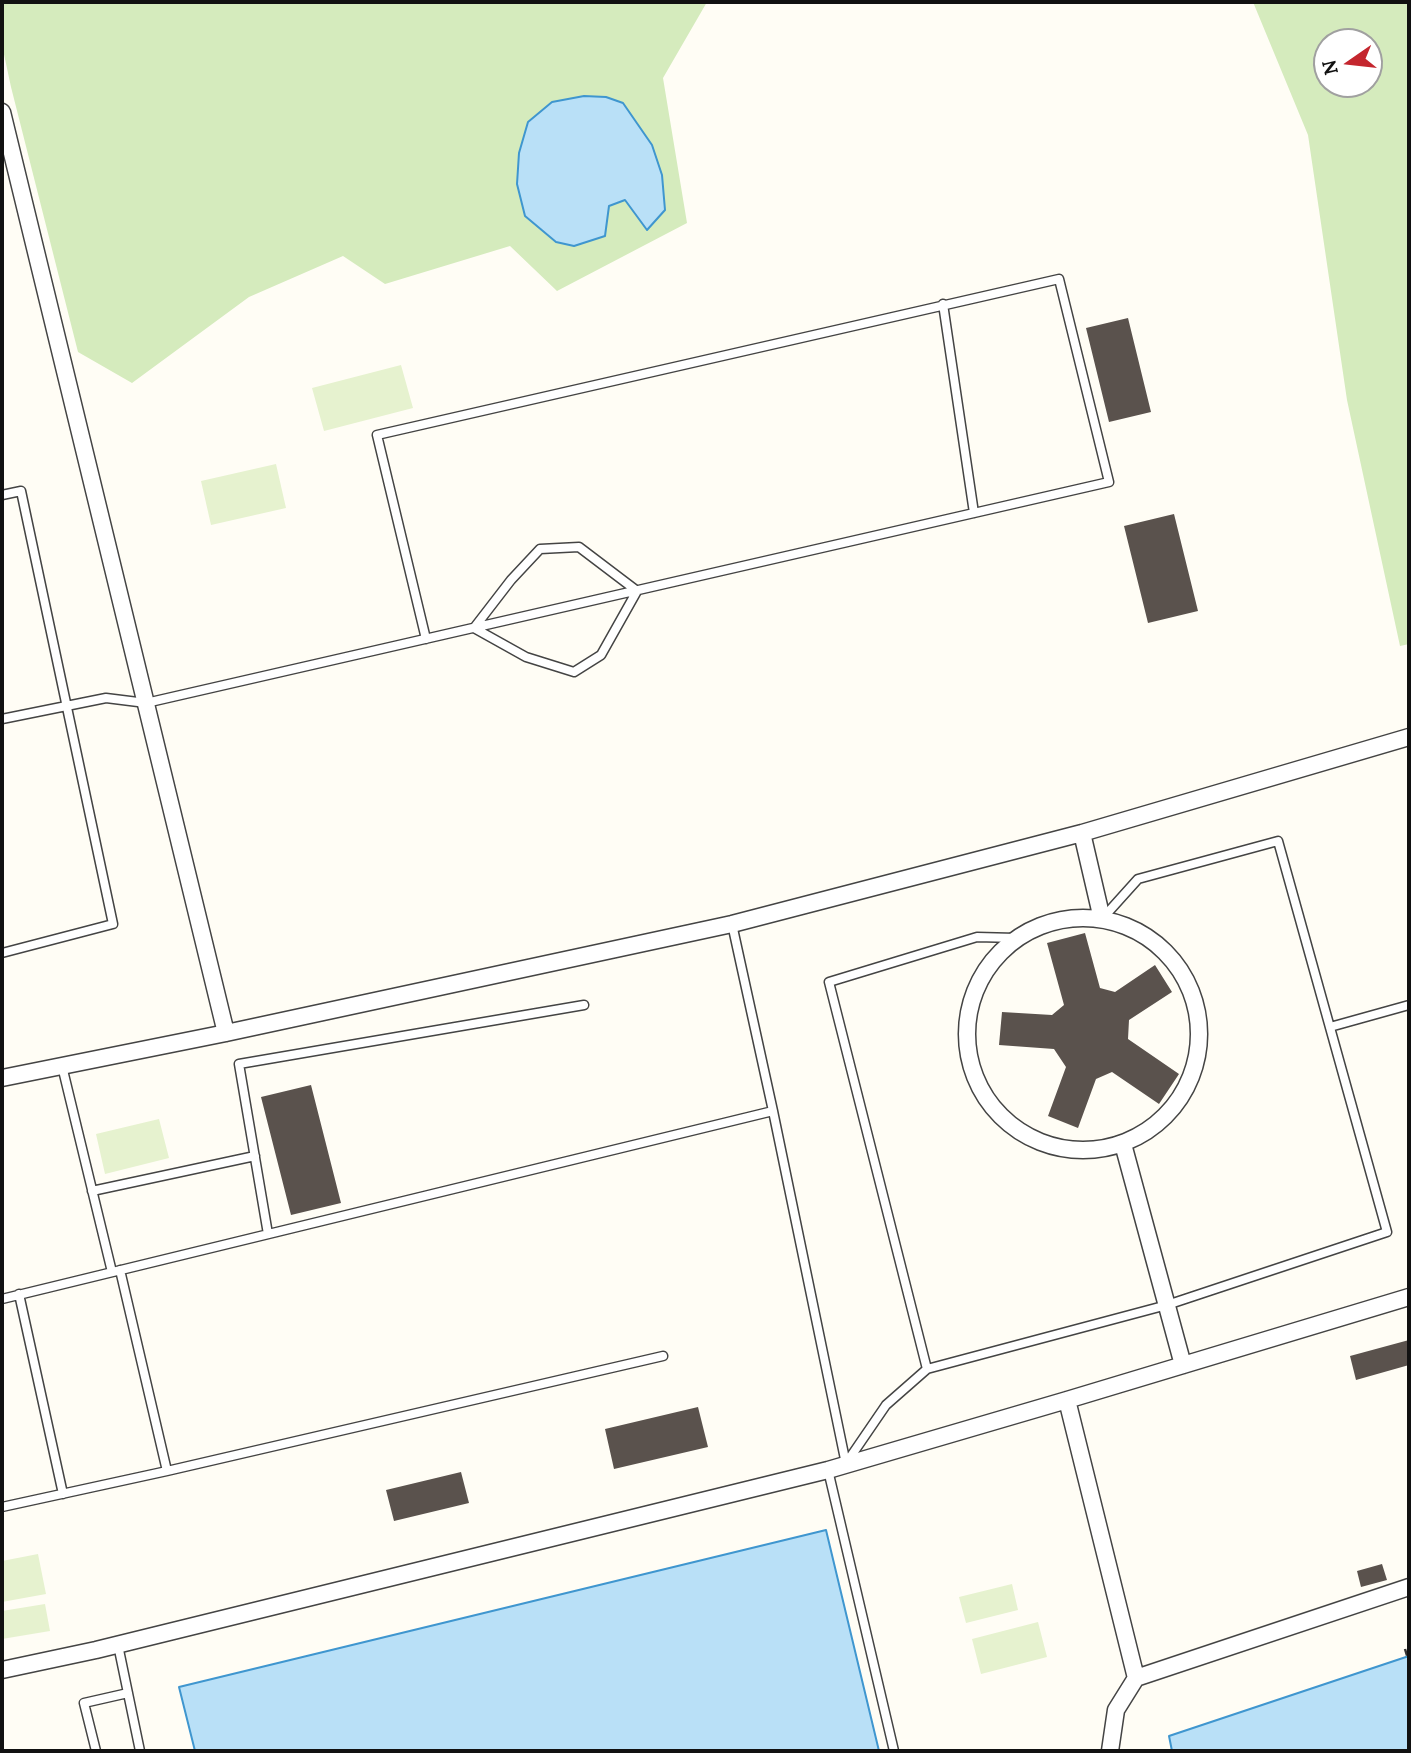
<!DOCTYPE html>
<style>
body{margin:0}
#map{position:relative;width:1411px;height:1753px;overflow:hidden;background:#fffdf5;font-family:Lora,serif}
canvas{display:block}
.frame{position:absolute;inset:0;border:4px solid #111;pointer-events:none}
.north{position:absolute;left:1313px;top:28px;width:70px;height:70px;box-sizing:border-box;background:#fff;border:2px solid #a0a0a0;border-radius:50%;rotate:256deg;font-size:19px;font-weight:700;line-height:28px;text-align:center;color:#111}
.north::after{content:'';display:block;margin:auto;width:24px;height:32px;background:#c4262e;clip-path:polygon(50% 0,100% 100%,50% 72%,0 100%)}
</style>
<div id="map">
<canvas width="1411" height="1753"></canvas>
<div class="frame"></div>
<div class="north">N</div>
</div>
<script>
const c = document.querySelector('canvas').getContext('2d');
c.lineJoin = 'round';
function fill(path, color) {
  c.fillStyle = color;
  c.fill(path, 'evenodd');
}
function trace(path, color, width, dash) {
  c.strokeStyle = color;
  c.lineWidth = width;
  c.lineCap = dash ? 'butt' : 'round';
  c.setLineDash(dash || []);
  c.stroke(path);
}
fill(new Path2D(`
 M 2,2 L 707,2 L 663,78 L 687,223 L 557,291 L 510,246 L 385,284 L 343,256 L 249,297 L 132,383 L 78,352 L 11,87 L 2,45 Z
 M 1253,2 L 1409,2 L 1409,644 L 1400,646 L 1347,400 L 1308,135 ZM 1327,42 L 1369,42 L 1369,84 L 1327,84 Z`), '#d5ebbd');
fill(new Path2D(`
 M 401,365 L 413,408 L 324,431 L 312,388 Z
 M 276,464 L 286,508 L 211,525 L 201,481 Z
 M 159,1119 L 169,1158 L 105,1174 L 96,1134 Z
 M 38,1554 L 46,1594 L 2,1602 L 2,1561 Z
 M 1012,1584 L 1018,1610 L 966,1623 L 959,1597 Z
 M 45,1604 L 50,1631 L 2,1639 L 2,1611 Z
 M 1038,1622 L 1047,1657 L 981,1674 L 972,1639 Z`), '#e6f2cf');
const water = new Path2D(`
 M 584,96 L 606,97 L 623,103 L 652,145 L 662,175 L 665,210 L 647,230 L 625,200 L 609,206 L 605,236 L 574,246 L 556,242 L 525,216 L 517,184 L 519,153 L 528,122 L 552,102 Z
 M 826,1530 L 879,1751 L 195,1751 L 179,1687 Z
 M 1409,1656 L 1409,1751 L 1172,1751 L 1169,1736 Z`);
fill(water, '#b9e0f7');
trace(water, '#3f96cf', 2);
fill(new Path2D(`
 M 1128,318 L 1151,412 L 1109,422 L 1086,328 Z
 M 1174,514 L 1198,611 L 1148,623 L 1124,526 Z
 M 1085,933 L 1100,988 L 1115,992 L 1155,965 L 1172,992 L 1129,1020 L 1128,1039 L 1179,1074 L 1159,1104 L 1112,1072 L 1096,1079 L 1078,1128 L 1048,1116 L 1066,1067 L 1054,1049 L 999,1045 L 1002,1012 L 1052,1015 L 1064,1005 L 1047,943 Z
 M 311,1085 L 341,1203 L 291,1215 L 261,1097 Z
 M 1409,1340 L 1409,1365 L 1356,1380 L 1350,1356 Z
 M 698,1407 L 708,1447 L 614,1469 L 605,1429 Z
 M 461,1472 L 469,1503 L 394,1521 L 386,1490 Z
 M 1382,1564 L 1387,1580 L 1361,1587 L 1357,1571 Z`), '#5a524d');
const service = new Path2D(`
 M 943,304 L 974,513
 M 2,495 L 21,491 L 113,924 L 2,953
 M 579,547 L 637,591 L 601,655 L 574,672 L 526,657 L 474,628 L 511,580 L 540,549 Z
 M 2,719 L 106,698 L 146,703 L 1109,482 L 1059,279 L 377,435 L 426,639
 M 732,924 L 773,1111 L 846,1464
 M 1330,1027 L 1409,1005
 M 62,1066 L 112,1272
 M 92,1191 L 255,1156
 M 268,1234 L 239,1064 L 584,1005
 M 120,1270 L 167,1471
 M 19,1294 L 63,1494
 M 2,1299 L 773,1111
 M 927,1369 L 829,982 L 977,937 L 1016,938
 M 847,1462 L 886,1405 L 927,1369 L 1167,1305 L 1387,1232 L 1278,841 L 1138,879 L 1102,919
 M 828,1470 L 894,1751
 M 2,1507 L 167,1471 L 663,1356
 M 118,1645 L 140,1751
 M 96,1751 L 84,1703 L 128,1693`);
const minor = new Path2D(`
 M 2,112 L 226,1033
 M 1082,833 L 1102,919
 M967 1034a116 116 0 1 1 232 0a116 116 0 1 1-232 0Z
 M 2,1078 L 226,1033 L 732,924 L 1082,833 L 1409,737
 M 1123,1144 L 1183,1365
 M 1067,1400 L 1136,1678 L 1409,1587
 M 2,1670 L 96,1650 L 828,1470 L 1067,1400 L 1409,1297
 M 1110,1751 L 1116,1710 L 1136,1678`);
trace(service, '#444', 11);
trace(minor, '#444', 19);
trace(new Path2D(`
 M 1405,1649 L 1409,1662`), '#333', 2.5, [7, 3.5]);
trace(service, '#fff', 8);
trace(minor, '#fff', 16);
</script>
